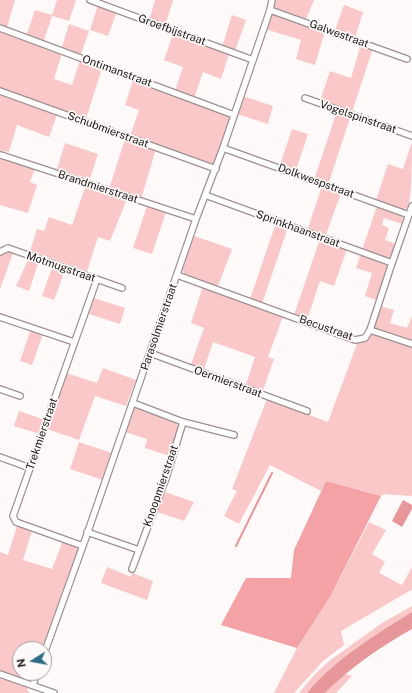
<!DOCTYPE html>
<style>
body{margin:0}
#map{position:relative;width:412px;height:693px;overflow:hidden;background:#fff9f9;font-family:"Public Sans",sans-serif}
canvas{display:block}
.north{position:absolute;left:12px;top:641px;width:40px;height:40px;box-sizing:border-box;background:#fff9f9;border:1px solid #a39e9e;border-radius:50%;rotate:259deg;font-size:11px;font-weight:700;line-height:16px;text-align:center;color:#1a1616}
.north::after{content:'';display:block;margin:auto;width:14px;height:18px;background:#306c83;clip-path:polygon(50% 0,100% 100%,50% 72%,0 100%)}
</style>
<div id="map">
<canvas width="412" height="693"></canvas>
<div class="north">N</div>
</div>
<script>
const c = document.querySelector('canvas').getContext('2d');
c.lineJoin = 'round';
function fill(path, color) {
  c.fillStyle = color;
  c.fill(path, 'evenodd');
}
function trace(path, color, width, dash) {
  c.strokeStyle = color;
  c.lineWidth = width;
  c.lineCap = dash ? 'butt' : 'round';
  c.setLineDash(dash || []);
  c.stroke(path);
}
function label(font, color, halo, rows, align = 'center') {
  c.font = font + ' "Public Sans",sans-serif';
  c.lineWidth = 3.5;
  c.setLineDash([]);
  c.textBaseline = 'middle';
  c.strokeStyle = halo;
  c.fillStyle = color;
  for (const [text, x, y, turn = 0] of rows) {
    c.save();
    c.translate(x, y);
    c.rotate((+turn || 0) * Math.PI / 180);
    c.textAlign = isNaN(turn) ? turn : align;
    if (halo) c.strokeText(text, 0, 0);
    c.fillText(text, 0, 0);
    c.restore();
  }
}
fill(new Path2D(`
 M 0,0 L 15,0 L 7,27 L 0,24 Z
 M 57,0 L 76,0 L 69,21 L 52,16 L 44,40 L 27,34 L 35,10 L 52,15 Z
 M 155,0 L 173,0 L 165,26 L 149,21 Z
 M 275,0 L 314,0 L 306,19 L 277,9 L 274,6 Z
 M 98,5 L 117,11 L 108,36 L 90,30 Z
 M 344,5 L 363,12 L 355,38 L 335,30 Z
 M 273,13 L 325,31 L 315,65 L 296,59 L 301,40 L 265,29 L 270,14 Z
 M 232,15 L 246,20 L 235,51 L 222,47 Z
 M 69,24 L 89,31 L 81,54 L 62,47 Z
 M 3,31 L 62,53 L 54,79 L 72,85 L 80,60 L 102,68 L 86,119 L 0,89 L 0,32 Z
 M 173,34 L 229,54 L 221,79 L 203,72 L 194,98 L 175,91 L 183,67 L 164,60 Z
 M 361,44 L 373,48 L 352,112 L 320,101 L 330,71 L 351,78 Z
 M 133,80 L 229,116 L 230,120 L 214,163 L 210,164 L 130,136 L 139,110 L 125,105 Z
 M 0,92 L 58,112 L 49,137 L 17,125 L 9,152 L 3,151 L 0,152 Z
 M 240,95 L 273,106 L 268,124 L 234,113 Z
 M 337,111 L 351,115 L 329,182 L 315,177 Z
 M 292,129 L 308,134 L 296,170 L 280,165 Z
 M 125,139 L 156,149 L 141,199 L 109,189 Z
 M 412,142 C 412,155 412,198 408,207 C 406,209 406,209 403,209 L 376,200 L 388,164 L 403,169 Z
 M 65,143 L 98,154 L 90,179 L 57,169 Z
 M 0,158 L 4,158 L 35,168 L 30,182 L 37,185 L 28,213 L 0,205 Z
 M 86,185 L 127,199 L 110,241 L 98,237 L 87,271 L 30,251 L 37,229 L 44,231 L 49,217 L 72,225 Z
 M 322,186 L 341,193 L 325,237 L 307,231 Z
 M 147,206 L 166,212 L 152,254 L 133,248 Z
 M 377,206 L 403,217 L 403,220 L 402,224 L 384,218 L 382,225 L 389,228 L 385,240 L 396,244 L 390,257 L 388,259 L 362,250 Z
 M 276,223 L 288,227 L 262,304 L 250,299 Z
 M 194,236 L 232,249 L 218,286 L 186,275 L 184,273 L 182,270 Z
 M 320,239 L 347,249 L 334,286 L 320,281 L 307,320 L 294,315 Z
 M 9,251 L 13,253 L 0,289 L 0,255 Z
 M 361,253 L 384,261 L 388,267 L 376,300 L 365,296 L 372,273 L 356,268 Z
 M 29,258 L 39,261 L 29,291 L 16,286 Z
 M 53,265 L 65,270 L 54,300 L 42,296 Z
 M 203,286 L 283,316 L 268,357 L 274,359 L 262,393 L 245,387 L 255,357 L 213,342 L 203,372 L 190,367 L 204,328 L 191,323 Z
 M 94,298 L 125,308 L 120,324 L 89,314 Z
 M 380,306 L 394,310 L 390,323 L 407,328 L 412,316 L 412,341 L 376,330 L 373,325 Z
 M 31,329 L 43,334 L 32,365 L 20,361 Z
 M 371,333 L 412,345 L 412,496 L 384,494 L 381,496 L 326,481 L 321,491 L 270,465 L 239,524 L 224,516 L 237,491 L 232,489 L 267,399 L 328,422 L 358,341 Z
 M 103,368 L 136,380 L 126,406 L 95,396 L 79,440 L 47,429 L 66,373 L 97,383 Z
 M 137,407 L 176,422 L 179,429 L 170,456 L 145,448 L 147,439 L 125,432 L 133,409 Z
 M 19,411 L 45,420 L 40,434 L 14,426 Z
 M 79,442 L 112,453 L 103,480 L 70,469 Z
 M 162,491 L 194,502 L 184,521 L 157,512 L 157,509 L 156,509 Z
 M 369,522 L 386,530 L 372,554 L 385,562 L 379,573 L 402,585 L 412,567 L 412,591 L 411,590 L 341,631 L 344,645 L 323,661 L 294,693 L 274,693 L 297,648 L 330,597 Z
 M 17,526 L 32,531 L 23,560 L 52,569 L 63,541 L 76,546 L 78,548 L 78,550 L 43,649 L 20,649 L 20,673 L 35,673 C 33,677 32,679 28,680 L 0,670 L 0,552 L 8,555 Z
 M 107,567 L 131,577 L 132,573 L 153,581 L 147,600 L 101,583 Z
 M 412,606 L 412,612 C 375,635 335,659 307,693 L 299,693 L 315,674 L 329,661 L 382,623 Z
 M 345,674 L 352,676 L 336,693 L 325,693 Z
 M 0,678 L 27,687 L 28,691 L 30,693 L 0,693 Z`), '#fbc8ca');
fill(new Path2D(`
 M 326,481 L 381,496 L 330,597 L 297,648 L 221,625 L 246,578 L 291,578 L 294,550 Z`), '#f4a2a5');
fill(new Path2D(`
 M 403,500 L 412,505 L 412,509 L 402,527 L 392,521 Z
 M 412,612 L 412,629 C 380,647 351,667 325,693 L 307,693 C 335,659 375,635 412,612 Z`), '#e7969a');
trace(new Path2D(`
 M 236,546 L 272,473`), '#e7969a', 2);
const street = new Path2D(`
 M 90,0 L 253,60
 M 270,10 L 407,59
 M 0,28 L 234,115
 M 0,91 L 216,169
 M 305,98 L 412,136
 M 223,148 L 409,215
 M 0,155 L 4,156 L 196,219
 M 205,195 L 392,263
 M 0,252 L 8,248 L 122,288
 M 177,275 L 355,340 L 365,338 L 370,330 L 392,263 L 412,206
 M 0,317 L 74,342
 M 370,330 L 412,344
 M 150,353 L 307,411
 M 0,389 L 20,396
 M 133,403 L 183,422 L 234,435
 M 0,457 L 30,468
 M 87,532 L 139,550
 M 83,546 L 16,522 L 13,516 L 97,279
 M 132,569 L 166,478 L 183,422
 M 44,654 L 85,540 L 196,219 L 223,148 L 270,10 L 272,0
 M 0,674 L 54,693
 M 33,685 L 37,673`);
trace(street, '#9c9090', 8);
trace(street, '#fff', 5.5);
label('11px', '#1a1616', '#fff9f9', [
 ["Groefbijstraat",172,30,20],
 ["Galwestraat",339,34,20],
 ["Ontimanstraat",117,71,20],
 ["Vogelspinstraat",358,117,19],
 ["Schubmierstraat",108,130,20],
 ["Dolkwespstraat",316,181,20],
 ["Brandmierstraat",98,187,18],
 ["Sprinkhaanstraat",298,229,20],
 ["Motmugstraat",61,267,19],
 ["Parasolmierstraat",159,327,-71],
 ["Becustraat",326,328,19],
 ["Oermierstraat",228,382,20],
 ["Trekmierstraat",42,434,-71],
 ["Knoopmierstraat",161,486,-71]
]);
</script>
